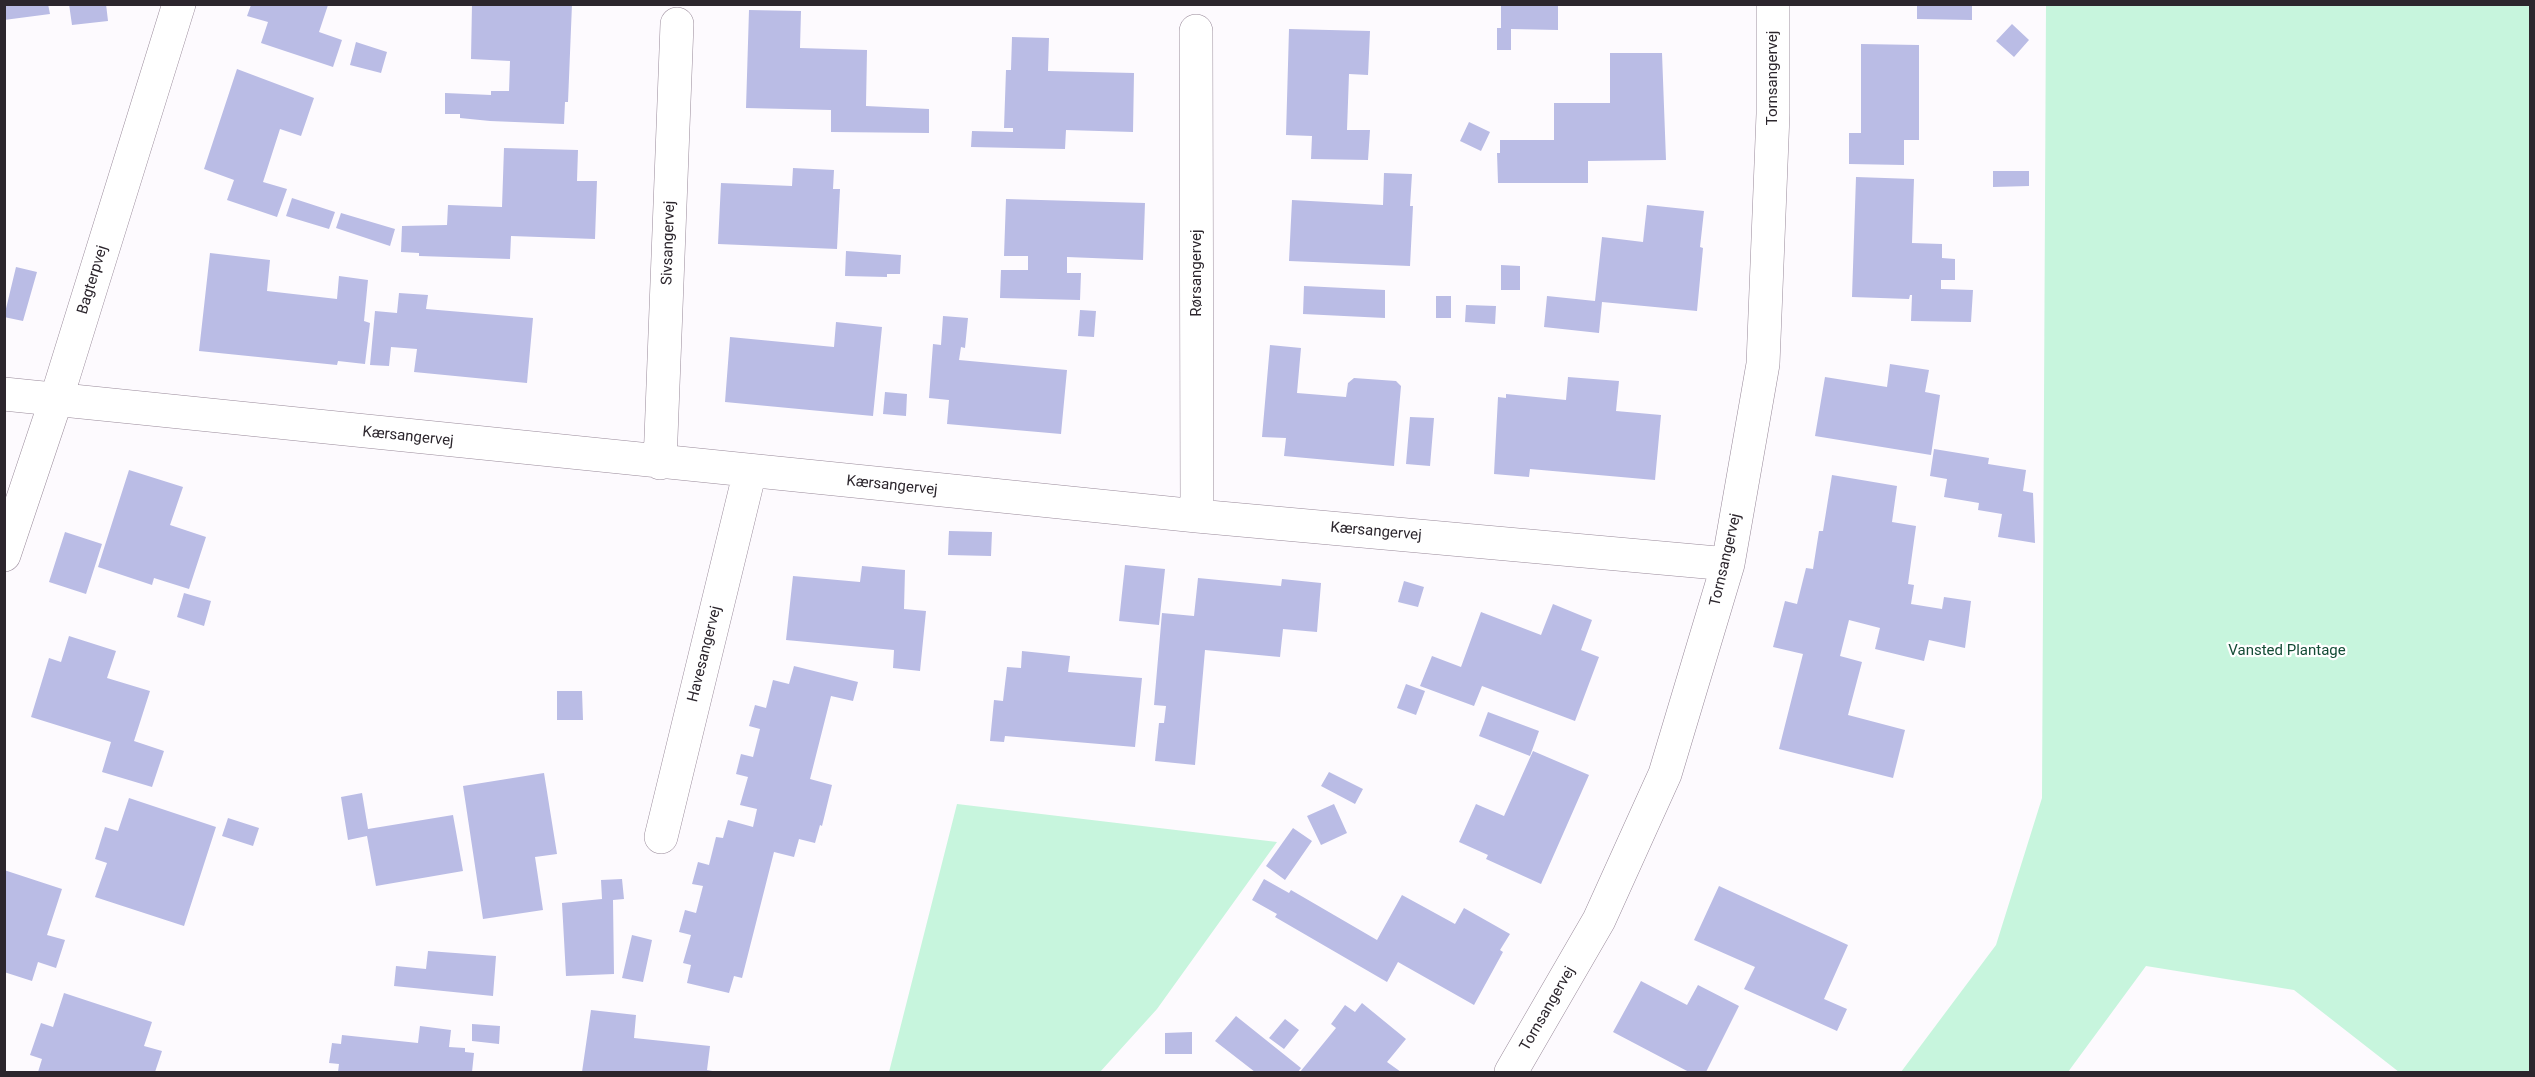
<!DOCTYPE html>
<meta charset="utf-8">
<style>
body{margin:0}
#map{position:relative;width:2535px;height:1077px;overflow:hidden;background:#fdfafe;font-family:Roboto,sans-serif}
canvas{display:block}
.frame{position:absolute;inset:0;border:6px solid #2c262d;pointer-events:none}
</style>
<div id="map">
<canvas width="2535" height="1077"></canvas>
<div class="frame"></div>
</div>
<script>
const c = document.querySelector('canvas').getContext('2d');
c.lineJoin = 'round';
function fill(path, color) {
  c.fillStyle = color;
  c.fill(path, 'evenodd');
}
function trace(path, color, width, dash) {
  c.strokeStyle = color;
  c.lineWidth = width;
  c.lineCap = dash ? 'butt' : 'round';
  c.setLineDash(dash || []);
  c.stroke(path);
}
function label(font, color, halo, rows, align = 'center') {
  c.font = font + ' Roboto,sans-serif';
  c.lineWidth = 4.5;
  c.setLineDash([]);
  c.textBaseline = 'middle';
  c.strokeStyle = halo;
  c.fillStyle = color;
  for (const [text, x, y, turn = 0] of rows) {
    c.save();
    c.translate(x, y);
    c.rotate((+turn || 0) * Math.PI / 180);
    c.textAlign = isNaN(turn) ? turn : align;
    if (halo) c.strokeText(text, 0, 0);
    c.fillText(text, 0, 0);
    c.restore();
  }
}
fill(new Path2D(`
 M 2046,5 L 2530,5 L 2530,1072 L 2399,1072 L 2294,990 L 2146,966 L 2068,1072 L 1901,1072 L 1996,945 L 2042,798 Z
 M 957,804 L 1277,842 L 1157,1009 L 1100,1072 L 889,1072 Z`), '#c7f5dd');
fill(new Path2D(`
 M 4,4 L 48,4 L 50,14 L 4,20 Z
 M 69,4 L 106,4 L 108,21 L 72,25 Z
 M 472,4 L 572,4 L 568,102 L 565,102 L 564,124 L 490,121 L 460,118 L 460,114 L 445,114 L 445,93 L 491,95 L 491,91 L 509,91 L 510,61 L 471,59 Z
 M 1501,4 L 1558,4 L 1558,30 L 1511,29 L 1511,50 L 1497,50 L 1497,28 L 1501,28 Z
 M 1917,4 L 1972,4 L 1972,20 L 1917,19 Z
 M 251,5 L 328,5 L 319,32 L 342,40 L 333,67 L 261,43 L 268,22 L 247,16 Z
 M 749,10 L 801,11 L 800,48 L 867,50 L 866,106 L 929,109 L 929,133 L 831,132 L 831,110 L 746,108 Z
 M 2012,24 L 2029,40 L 2014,57 L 1996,41 Z
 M 1289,29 L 1370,31 L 1368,75 L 1349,74 L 1347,130 L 1370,130 L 1368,160 L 1311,159 L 1312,136 L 1286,135 Z
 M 1012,37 L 1049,38 L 1048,71 L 1134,73 L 1133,132 L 1066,130 L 1065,149 L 971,147 L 972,131 L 1013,132 L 1013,128 L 1004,128 L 1006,70 L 1011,70 Z
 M 356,42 L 387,52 L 381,73 L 350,65 Z
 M 1861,44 L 1919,45 L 1919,140 L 1904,140 L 1904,165 L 1849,164 L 1849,133 L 1861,133 Z
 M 1610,53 L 1662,53 L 1666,160 L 1588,161 L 1588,183 L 1498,183 L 1497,153 L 1500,153 L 1500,140 L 1554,140 L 1554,103 L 1610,103 Z
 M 237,69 L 314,98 L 301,136 L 280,129 L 263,182 L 287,189 L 277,217 L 227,200 L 234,180 L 204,169 Z
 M 1469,122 L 1490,132 L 1481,151 L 1460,141 Z
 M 504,148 L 578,150 L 577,181 L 597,181 L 595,239 L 511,236 L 510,259 L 419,256 L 419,253 L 401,252 L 402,226 L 447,225 L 448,205 L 502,207 Z
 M 793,168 L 834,170 L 833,189 L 840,189 L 837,249 L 718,244 L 721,183 L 792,186 Z
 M 1993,171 L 2029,171 L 2029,186 L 1993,187 Z
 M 1384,173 L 1412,174 L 1410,206 L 1413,206 L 1410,266 L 1289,261 L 1292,200 L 1383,205 Z
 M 1856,177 L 1914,179 L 1912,243 L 1942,244 L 1942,258 L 1955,259 L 1955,280 L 1941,280 L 1941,289 L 1973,290 L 1971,322 L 1911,321 L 1912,295 L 1910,295 L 1909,299 L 1852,297 Z
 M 292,198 L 335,212 L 329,229 L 286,216 Z
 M 1006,199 L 1145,203 L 1143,260 L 1067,257 L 1067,273 L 1081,273 L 1080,300 L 1000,298 L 1001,270 L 1028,270 L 1028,256 L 1004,256 Z
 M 1647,205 L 1704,211 L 1700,247 L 1703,248 L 1697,311 L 1602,302 L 1599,333 L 1544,327 L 1547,296 L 1595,301 L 1602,237 L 1643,242 Z
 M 341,213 L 395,229 L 390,246 L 336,228 Z
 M 846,251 L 901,255 L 900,274 L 887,274 L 887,277 L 845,276 Z
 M 210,253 L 270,260 L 267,291 L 337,299 L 339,276 L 368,280 L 364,321 L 370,323 L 365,364 L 338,361 L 337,365 L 199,351 Z
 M 1501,265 L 1520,266 L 1520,290 L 1501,290 Z
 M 16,267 L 37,272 L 23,321 L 4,317 Z
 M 1304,286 L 1385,290 L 1385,318 L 1303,314 Z
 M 399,293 L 428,295 L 426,309 L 533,318 L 527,383 L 414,372 L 417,349 L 391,347 L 389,366 L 370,365 L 375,311 L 397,313 Z
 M 1436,296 L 1451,296 L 1451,318 L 1436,318 Z
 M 1466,305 L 1496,306 L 1495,324 L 1465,322 Z
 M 1080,310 L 1096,311 L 1094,337 L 1078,336 Z
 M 943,316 L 968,318 L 965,348 L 961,347 L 959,360 L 1067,370 L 1061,434 L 947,424 L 949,400 L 929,398 L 933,344 L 941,345 Z
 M 836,322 L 882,327 L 873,416 L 725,402 L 730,337 L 834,347 Z
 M 1270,345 L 1301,348 L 1297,393 L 1346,397 L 1348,383 L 1354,378 L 1396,381 L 1401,386 L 1394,466 L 1284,456 L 1286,438 L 1262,437 Z
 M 1890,364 L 1929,370 L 1925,392 L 1940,395 L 1931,455 L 1815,436 L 1825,377 L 1887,387 Z
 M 1568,377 L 1619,381 L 1616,411 L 1661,415 L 1655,480 L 1530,469 L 1529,477 L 1494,474 L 1498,397 L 1506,398 L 1506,394 L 1566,400 Z
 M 885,392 L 907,394 L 906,416 L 883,414 Z
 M 1410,417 L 1434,418 L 1430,466 L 1406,464 Z
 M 1934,449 L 1989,458 L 1988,464 L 2026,470 L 2023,491 L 2033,493 L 2035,543 L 1998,537 L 2002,514 L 1978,510 L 1979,503 L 1944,497 L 1947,479 L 1930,476 Z
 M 129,470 L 183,487 L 170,525 L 206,537 L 189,589 L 154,578 L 152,585 L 98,567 Z
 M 1832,475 L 1897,486 L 1892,522 L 1916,526 L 1908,584 L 1914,585 L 1911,604 L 1942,609 L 1944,597 L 1971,601 L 1965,648 L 1929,640 L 1924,661 L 1875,649 L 1880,628 L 1849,620 L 1840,656 L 1862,662 L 1848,715 L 1905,730 L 1893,778 L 1779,749 L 1803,654 L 1773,647 L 1785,601 L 1797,604 L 1806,568 L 1813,569 L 1819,531 L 1823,531 Z
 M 949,531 L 992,532 L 991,556 L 948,555 Z
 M 65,532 L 102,544 L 86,594 L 49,582 Z
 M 1125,565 L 1165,569 L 1159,625 L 1119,621 Z
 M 862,566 L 905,570 L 904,609 L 926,611 L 920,671 L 893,668 L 894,650 L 786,640 L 793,576 L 860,582 Z
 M 1198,578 L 1281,586 L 1282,579 L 1321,583 L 1317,632 L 1283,629 L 1280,657 L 1205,650 L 1195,765 L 1155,761 L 1159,723 L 1164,723 L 1166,706 L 1154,705 L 1162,613 L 1194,616 Z
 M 1404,581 L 1424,587 L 1418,607 L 1398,602 Z
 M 184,593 L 211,601 L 204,626 L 177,617 Z
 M 1553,604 L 1592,620 L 1581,650 L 1599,657 L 1575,721 L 1482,686 L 1474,706 L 1420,686 L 1432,656 L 1461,667 L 1481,612 L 1541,635 Z
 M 69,636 L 116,651 L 107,678 L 150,691 L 134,741 L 164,751 L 152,787 L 102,772 L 111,742 L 31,717 L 49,658 L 61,662 Z
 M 1022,651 L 1070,656 L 1068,672 L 1142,678 L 1135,747 L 1005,736 L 1004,742 L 990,741 L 994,700 L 1003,701 L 1007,667 L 1021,668 Z
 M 794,666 L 858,682 L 853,701 L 831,696 L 810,779 L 832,785 L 822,826 L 820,825 L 815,843 L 799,839 L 794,857 L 774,852 L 742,978 L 734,976 L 729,993 L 687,983 L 691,965 L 683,963 L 691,935 L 679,932 L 685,910 L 696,913 L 703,886 L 692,884 L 698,862 L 709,865 L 716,837 L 723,838 L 728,820 L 753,827 L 757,809 L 740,805 L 748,777 L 736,774 L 741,754 L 753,757 L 760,729 L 749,726 L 755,705 L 766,708 L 773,680 L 789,684 Z
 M 1406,684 L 1425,691 L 1416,715 L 1397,708 Z
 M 557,691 L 582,691 L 583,720 L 557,720 Z
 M 1488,712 L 1539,731 L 1530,756 L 1479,736 Z
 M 1533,751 L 1589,775 L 1541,884 L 1486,859 L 1488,855 L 1459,842 L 1476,804 L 1504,816 Z
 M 1329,772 L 1363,789 L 1355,804 L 1321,786 Z
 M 544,773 L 557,854 L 535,857 L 543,910 L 483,919 L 463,786 Z
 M 362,793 L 368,829 L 453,815 L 463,871 L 376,886 L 367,836 L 348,840 L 341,797 Z
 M 129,798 L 216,827 L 184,926 L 95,897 L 107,863 L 95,859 L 105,827 L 118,831 Z
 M 1334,804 L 1347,833 L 1321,845 L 1307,816 Z
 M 228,818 L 259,828 L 253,846 L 222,836 Z
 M 1293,828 L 1312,841 L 1285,880 L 1266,866 Z
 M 4,870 L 62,889 L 47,935 L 65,940 L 56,968 L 38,962 L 32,981 L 4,972 Z
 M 622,879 L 624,899 L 613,900 L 614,974 L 566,976 L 562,903 L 602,899 L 601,880 Z
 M 1264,879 L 1289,893 L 1291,890 L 1377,940 L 1402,895 L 1455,924 L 1464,908 L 1510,934 L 1500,950 L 1503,952 L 1474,1005 L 1398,962 L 1387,982 L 1275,917 L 1277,914 L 1252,900 Z
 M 1719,886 L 1848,945 L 1824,999 L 1847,1009 L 1837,1031 L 1744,989 L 1755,967 L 1694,940 Z
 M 632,935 L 652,940 L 643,982 L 622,978 Z
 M 428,951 L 496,956 L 493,996 L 394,986 L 396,966 L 426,969 Z
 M 1641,981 L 1687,1005 L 1698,985 L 1739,1006 L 1706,1072 L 1689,1072 L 1613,1032 Z
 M 64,993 L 152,1022 L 144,1046 L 162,1051 L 155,1072 L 38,1072 L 42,1059 L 30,1055 L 41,1023 L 53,1027 Z
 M 1362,1003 L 1406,1039 L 1387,1062 L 1401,1072 L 1300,1072 L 1336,1028 L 1331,1024 L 1345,1005 L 1355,1012 Z
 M 591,1010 L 636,1015 L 634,1038 L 710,1046 L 707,1070 L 718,1072 L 582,1072 Z
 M 1236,1016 L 1301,1068 L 1298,1072 L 1255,1072 L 1215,1041 Z
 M 1285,1019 L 1299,1030 L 1284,1049 L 1269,1038 Z
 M 472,1024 L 500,1026 L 499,1044 L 472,1041 Z
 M 420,1026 L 451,1030 L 449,1047 L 465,1048 L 465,1052 L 474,1053 L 472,1072 L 338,1072 L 339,1064 L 329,1063 L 332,1043 L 341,1044 L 342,1035 L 418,1043 Z
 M 1192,1032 L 1192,1054 L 1165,1054 L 1165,1033 Z`), '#babce5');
const minor = new Path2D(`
 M 1196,31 L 1197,516
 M 4,394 L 1197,516 L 1728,564
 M 660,463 L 677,24
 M 4,555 L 56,400 L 179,4
 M 661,837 L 750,471
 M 1511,1072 L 1599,920 L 1665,774 L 1728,564 L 1763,364 L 1773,114 L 1773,4`);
trace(minor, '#998a9a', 34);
trace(minor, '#fff', 33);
label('15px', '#2c262d', '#fff', [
 ["Tornsangervej",1773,78,-90],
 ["Sivsangervej",669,243,-88],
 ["Rørsangervej",1197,273,-90],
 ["Bagterpvej",93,280,-73],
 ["Kærsangervej",408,437,6],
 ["Kærsangervej",892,486,6],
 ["Kærsangervej",1376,532,5],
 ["Tornsangervej",1726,560,-77],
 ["Havesangervej",705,654,-76],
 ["Tornsangervej",1548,1009,-60]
]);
label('15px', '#144c36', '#fff', [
 ["Vansted Plantage",2287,651]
]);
</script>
